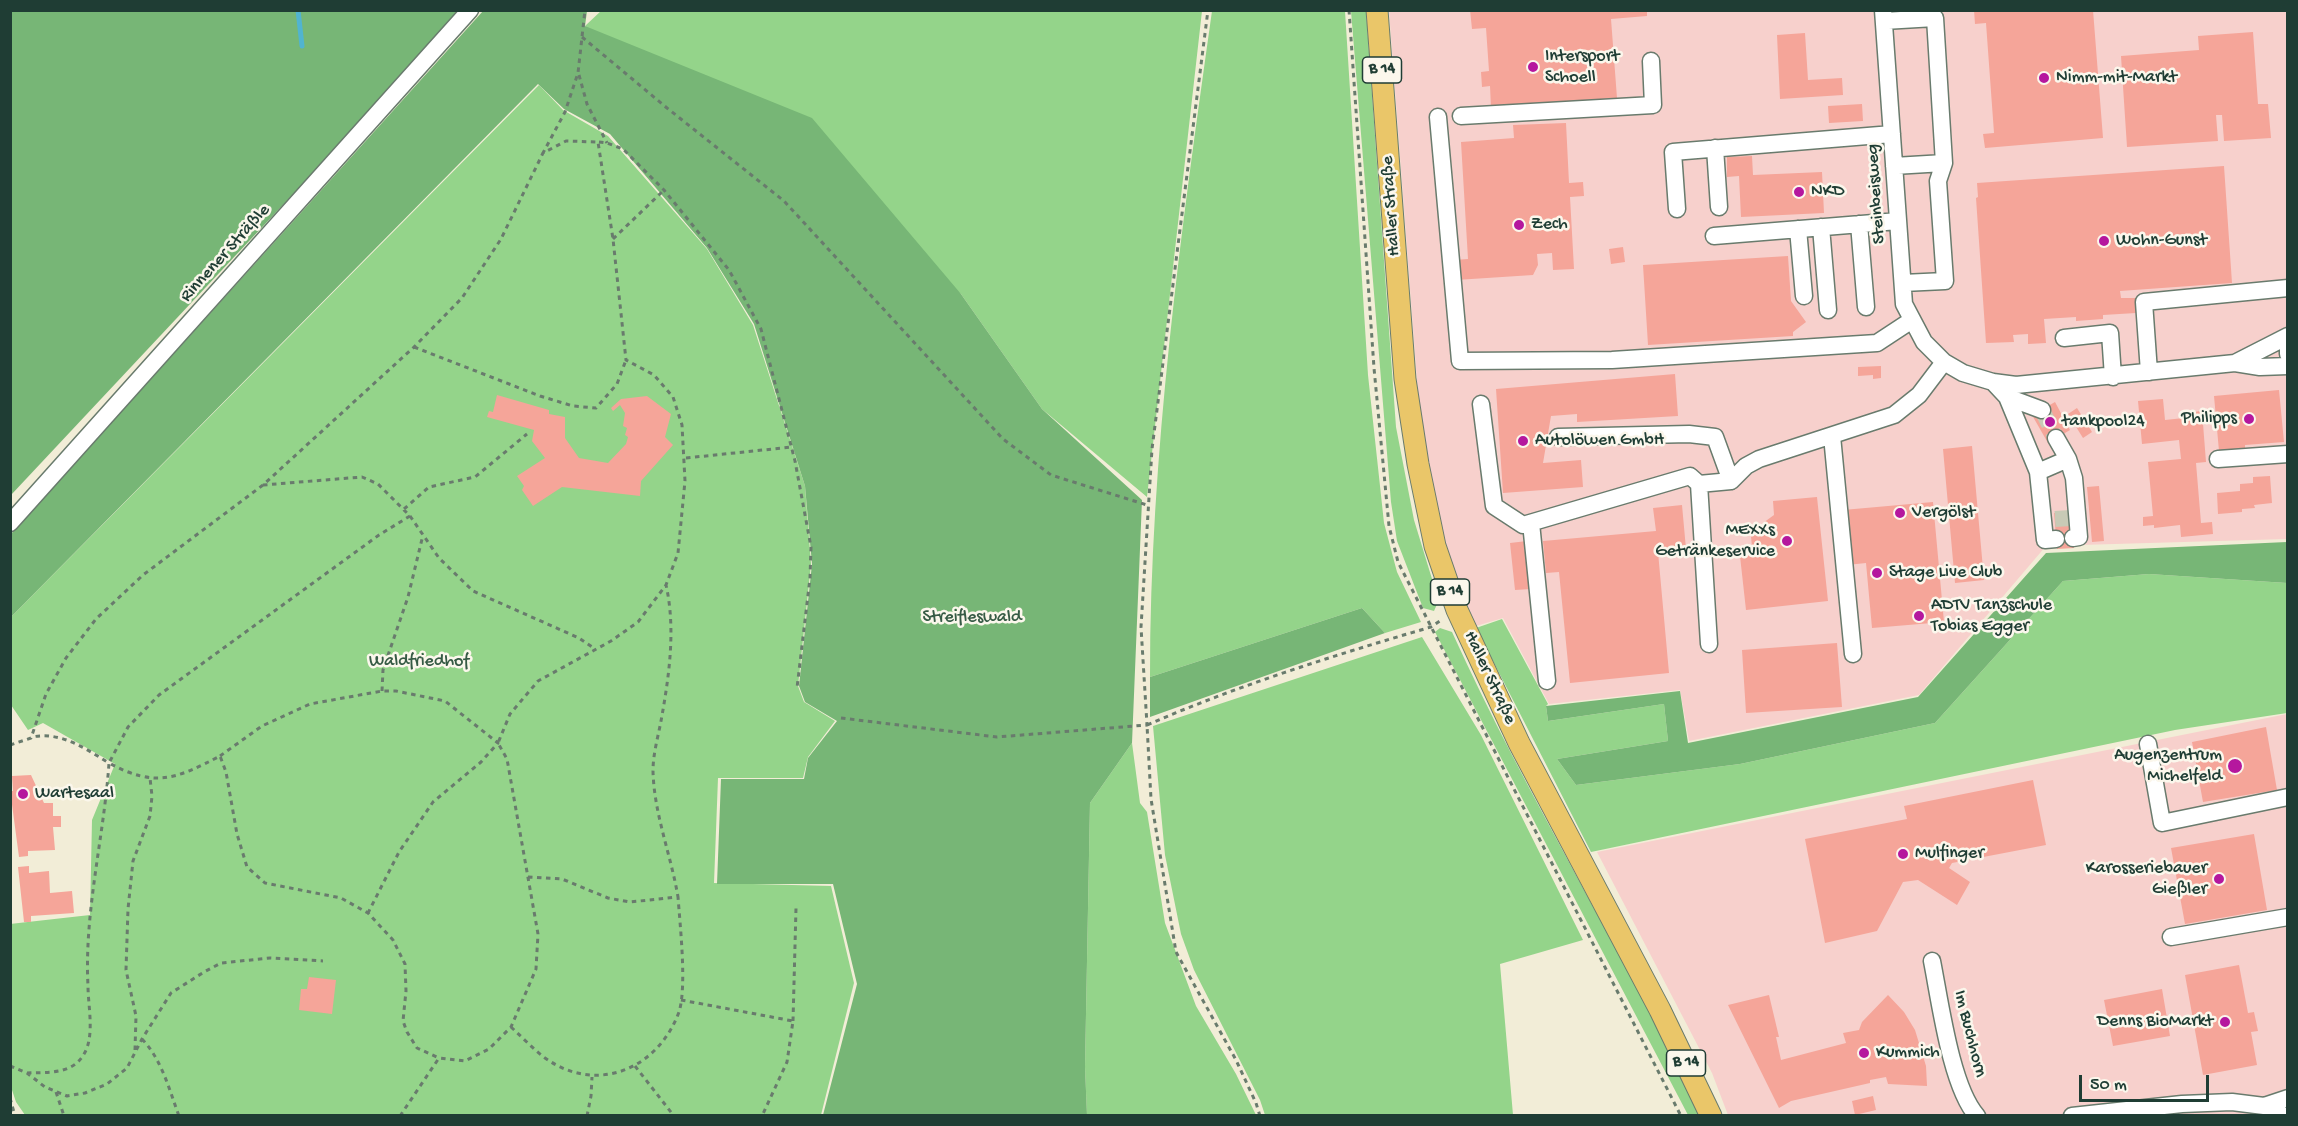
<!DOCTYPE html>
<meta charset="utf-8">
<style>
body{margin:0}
#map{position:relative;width:2298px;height:1126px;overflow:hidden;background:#f2edd7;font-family:"Gochi Hand",sans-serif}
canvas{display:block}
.frame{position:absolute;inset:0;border:12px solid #1f3d34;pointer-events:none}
.scale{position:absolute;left:2079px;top:1075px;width:130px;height:27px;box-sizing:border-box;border:3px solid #1f3d34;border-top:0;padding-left:8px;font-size:18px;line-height:21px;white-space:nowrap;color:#1f3d34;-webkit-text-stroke:4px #fbf7ec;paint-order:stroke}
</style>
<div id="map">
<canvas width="2298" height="1126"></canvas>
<div class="frame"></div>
<div class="scale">50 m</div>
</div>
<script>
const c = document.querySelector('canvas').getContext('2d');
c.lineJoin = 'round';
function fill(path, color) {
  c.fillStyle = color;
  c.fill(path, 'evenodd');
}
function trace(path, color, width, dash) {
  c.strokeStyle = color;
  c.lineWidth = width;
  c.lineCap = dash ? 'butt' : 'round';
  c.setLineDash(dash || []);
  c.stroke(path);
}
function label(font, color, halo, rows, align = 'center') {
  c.font = font + ' "Gochi Hand",sans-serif';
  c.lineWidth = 5;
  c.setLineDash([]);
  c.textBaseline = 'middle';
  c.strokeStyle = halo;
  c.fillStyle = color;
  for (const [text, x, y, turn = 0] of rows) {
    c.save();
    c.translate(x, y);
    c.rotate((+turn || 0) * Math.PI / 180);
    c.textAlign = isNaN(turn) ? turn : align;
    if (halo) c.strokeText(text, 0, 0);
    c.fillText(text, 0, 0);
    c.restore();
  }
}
fill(new Path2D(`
 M 1389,11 L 2287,11 L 2287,539 L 2046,546 L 1919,695 L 1689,741 L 1680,690 L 1549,704 L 1503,618 L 1476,626 L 1457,581 L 1442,531 L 1427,469 L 1419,408 Z
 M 2287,714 L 2287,1115 L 1728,1115 L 1712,1073 L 1597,852 Z`), '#f7d0cc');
fill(new Path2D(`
 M 602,10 L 1202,11 L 1147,497 L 1042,409 L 961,294 L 585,26 Z
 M 1212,11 L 1345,11 L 1368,375 L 1384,523 L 1397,572 L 1421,622 L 1385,633 L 1362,608 L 1150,677 C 1150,454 1181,231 1212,11 Z
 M 1351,11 L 1366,11 L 1396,427 L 1414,520 L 1436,592 L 1438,602 L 1434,611 L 1423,608 L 1397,541 L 1391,502 Z
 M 539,85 L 563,110 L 608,136 L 707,249 L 753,325 L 805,486 L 811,564 L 798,686 L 804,702 L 835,721 L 808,757 L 803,778 L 718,778 L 714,883 L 831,886 L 854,983 L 821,1115 L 25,1115 L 16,1102 L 11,1087 L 10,924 L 90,915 L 92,820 L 115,764 L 43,723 L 28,730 L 11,705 L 11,617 Z
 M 2149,574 L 2287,583 L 2287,713 L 2175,730 L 1591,852 L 1476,628 L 1502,619 L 1548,704 L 1546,706 L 1548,721 L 1664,704 L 1668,741 L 1557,759 L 1576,785 L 1740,764 L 1935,723 L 2063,581 Z
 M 1440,628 L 1452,632 C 1527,797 1623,952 1702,1115 L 1688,1115 L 1435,632 Z
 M 1422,637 L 1481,735 L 1583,940 L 1500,964 L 1513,1115 L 1265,1115 L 1260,1100 L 1194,970 L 1181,934 L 1165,855 L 1153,726 Z
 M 1132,743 L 1140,803 L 1147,812 L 1165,923 L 1196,1006 L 1236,1074 L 1256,1115 L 1087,1116 L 1085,1067 L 1090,803 Z`), '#94d48a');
fill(new Path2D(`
 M 454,10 L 461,15 L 11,495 L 11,11 Z
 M 483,11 L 587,11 L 585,26 L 812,118 L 961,294 L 1042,409 L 1142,500 L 1132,743 L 1090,803 L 1085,1067 L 1087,1115 L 823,1115 L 857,984 L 833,884 L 717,884 L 721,779 L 804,779 L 808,758 L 837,721 L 805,702 L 799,686 L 812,564 L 805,486 L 754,324 L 707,248 L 610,134 L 564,109 L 538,84 L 11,617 L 11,534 Z
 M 2287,542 L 2287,583 L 2149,574 L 2063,581 L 1935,723 L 1740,764 L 1576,785 L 1557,759 L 1668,741 L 1664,704 L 1548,721 L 1546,706 L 1680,691 L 1688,743 L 1918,697 L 2046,553 Z
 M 1362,608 L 1385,633 L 1150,717 L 1150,677 Z`), '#77b676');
trace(new Path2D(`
 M 298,10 L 302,46`), '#51b4d0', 5);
fill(new Path2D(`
 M 1470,10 L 1647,10 L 1647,16 L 1611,19 L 1617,98 L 1491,108 L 1490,86 L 1482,87 L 1481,72 L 1489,71 L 1486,28 L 1472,29 Z
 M 1974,10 L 2093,10 L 2103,138 L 1985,148 L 1983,134 L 1994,133 L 1986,23 L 1975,24 Z
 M 2253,32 L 2258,104 L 2268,104 L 2271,138 L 2224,141 L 2222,115 L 2216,115 L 2218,141 L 2127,147 L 2121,56 L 2199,50 L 2198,36 Z
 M 1805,33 L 1808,80 L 1842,78 L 1843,95 L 1780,99 L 1777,35 Z
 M 1862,104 L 1863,121 L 1829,123 L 1828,106 Z
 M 1566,123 L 1569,183 L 1583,182 L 1584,196 L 1570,197 L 1574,269 L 1553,270 L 1552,253 L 1537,254 L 1538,265 L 1533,275 L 1456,280 L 1454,260 L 1468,259 L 1461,142 L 1514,138 L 1513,125 Z
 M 1752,156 L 1753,175 L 1822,172 L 1824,213 L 1741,217 L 1739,176 L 1727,177 L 1727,157 Z
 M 2224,166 L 2232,283 L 2120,291 L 2121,298 L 2136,298 L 2136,313 L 2103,315 L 2103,319 L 2076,321 L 2076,317 L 2044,319 L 2046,343 L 2028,344 L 2028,334 L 2013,335 L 2014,342 L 1986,343 L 1976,198 L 1978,197 L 1977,183 Z
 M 1623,247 L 1625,262 L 1611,264 L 1609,249 Z
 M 1788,256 L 1791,301 L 1806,322 L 1793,332 L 1793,336 L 1648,345 L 1643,265 Z
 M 1881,366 L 1881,378 L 1873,379 L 1873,375 L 1858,376 L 1858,367 Z
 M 1675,374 L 1678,416 L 1577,422 L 1577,414 L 1551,416 L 1543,463 L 1581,460 L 1583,487 L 1503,493 L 1496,389 Z
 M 2279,390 L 2284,442 L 2245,445 L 2245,449 L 2219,451 L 2214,396 Z
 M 497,395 L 549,410 L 549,414 L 565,417 L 565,438 L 579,458 L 608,463 L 626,444 L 628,437 L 625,435 L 627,428 L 623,426 L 625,413 L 620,405 L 613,411 L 611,408 L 621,399 L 647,396 L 671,414 L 665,437 L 673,445 L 641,481 L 640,496 L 562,487 L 533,506 L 522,490 L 524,486 L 517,476 L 545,458 L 532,441 L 534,430 L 487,417 L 489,411 L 493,412 Z
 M 2163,399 L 2165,420 L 2184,418 L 2184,413 L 2202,411 L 2206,462 L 2196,463 L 2201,523 L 2212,522 L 2213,534 L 2181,537 L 2180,525 L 2154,528 L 2154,525 L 2143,526 L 2143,517 L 2153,516 L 2148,462 L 2181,459 L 2179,440 L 2142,444 L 2138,401 Z
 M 2055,402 L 2070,430 L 2048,443 L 2032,415 Z
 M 2077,408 L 2092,432 L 2083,438 L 2068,414 Z
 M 1972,446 L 1984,580 L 1955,583 L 1943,449 Z
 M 2270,476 L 2272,503 L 2254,505 L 2255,508 L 2242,509 L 2242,512 L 2218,514 L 2217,493 L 2240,491 L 2240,484 L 2253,483 L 2253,477 Z
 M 2099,486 L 2104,541 L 2092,542 L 2087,487 Z
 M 1817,497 L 1828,601 L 1746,610 L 1740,556 L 1753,555 L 1750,528 L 1763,526 L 1763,523 L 1774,515 L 1773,501 Z
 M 1933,502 L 1944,622 L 1872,628 L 1866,563 L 1847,565 L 1843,510 Z
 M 1682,505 L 1686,549 L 1658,552 L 1669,673 L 1570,683 L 1559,572 L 1546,573 L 1543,541 L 1656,531 L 1653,508 Z
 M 2071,512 L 2074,548 L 2057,549 L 2054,513 Z
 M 1527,541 L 1531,589 L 1515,590 L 1510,543 Z
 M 1837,643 L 1842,707 L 1746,713 L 1742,650 Z
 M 2266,727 L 2277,790 L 2203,802 L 2192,742 Z
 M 31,775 L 44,803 L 53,803 L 53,816 L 61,816 L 61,827 L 53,827 L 55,850 L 28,851 L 28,856 L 19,857 L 11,797 L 11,791 L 13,791 L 12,776 Z
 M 2033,780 L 2046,845 L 1952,863 L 1949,868 L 1970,882 L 1957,905 L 1918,880 L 1903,882 L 1877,931 L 1825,943 L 1805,839 L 1907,819 L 1904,806 Z
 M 51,788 L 72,788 L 72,796 L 51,797 Z
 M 2254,834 L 2267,910 L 2185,924 L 2171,848 Z
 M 29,866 L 29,873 L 49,871 L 50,893 L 72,891 L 74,913 L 31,916 L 31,922 L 24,922 L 18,867 Z
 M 2239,965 L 2248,1013 L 2254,1012 L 2258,1031 L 2251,1032 L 2257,1065 L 2203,1075 L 2185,975 Z
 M 309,977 L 336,980 L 332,1014 L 299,1010 L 301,989 L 307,989 Z
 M 2162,989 L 2170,1036 L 2113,1046 L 2104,1000 Z
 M 1769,995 L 1779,1037 L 1776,1037 L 1781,1060 L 1846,1043 L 1843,1033 L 1859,1030 L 1862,1022 L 1888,995 L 1904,1012 L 1915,1030 L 1926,1066 L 1927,1086 L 1888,1084 L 1886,1077 L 1870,1080 L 1870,1083 L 1791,1101 L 1779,1108 L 1728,1005 Z
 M 1873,1096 L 1876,1110 L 1855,1115 L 1852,1101 Z`), '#f5a599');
trace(new Path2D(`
 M 2042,410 L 2056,438
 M 2055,519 L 2071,518`), '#c8cab6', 16, [16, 8]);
const minor = new Path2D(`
 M 1883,10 L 1904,304 L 1924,342 L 1944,362 L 1963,373 L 1993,382 L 2016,385 L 2235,363 L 2260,367 L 2288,366
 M 1884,21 L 1935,18 L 1944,163 L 1894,166
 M 1461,116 L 1653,105 L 1651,61
 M 1438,117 L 1460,361 L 1612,360 L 1877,343 L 1912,320
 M 1715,148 L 1719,207
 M 1677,209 L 1673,152 L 1892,134
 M 1859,224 L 1866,307
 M 1821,227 L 1828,310
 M 1798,229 L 1804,296
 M 1714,236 L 1898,221
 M 1903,283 L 1945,281 L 1938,181 L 1944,163
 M 2064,338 L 2110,333 L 2113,377
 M 2288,342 L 2288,354
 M 2235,363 L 2288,336
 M 2149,372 L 2144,302 L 2288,288
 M 1993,382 L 2007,397 L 2038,472 L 2045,540 L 2056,539
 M 2007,397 L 2042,410
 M 1481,404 L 1494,506 L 1523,525 L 1690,476 L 1699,484
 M 1832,436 L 1853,654
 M 1558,437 L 1689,434 L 1715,437 L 1731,481
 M 2056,438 L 2068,459
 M 2218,459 L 2288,454
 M 2038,472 L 2068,459 L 2074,478 L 2079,537 L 2073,538
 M 1731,481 L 1746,466 L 1759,459 L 1894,415 L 1919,395 L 1944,362
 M 10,523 L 470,10
 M 1531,523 L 1547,681
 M 1709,644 L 1699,484 L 1731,481
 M 2148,744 L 2162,823 L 2288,797
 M 2171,937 L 2288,917
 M 1932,961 C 1940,1001 1951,1087 1977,1116
 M 2264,1106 L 2288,1098
 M 2072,1116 L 2182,1104 L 2232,1102 L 2264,1106 L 2284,1116`);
const major = new Path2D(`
 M 1377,10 L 1405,379 L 1418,464 L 1435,546 L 1457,610 L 1519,743 L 1660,1010 L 1711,1116`);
trace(minor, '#697b6d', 19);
trace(major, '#697b6d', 23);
trace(new Path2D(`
 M 1349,10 L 1374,368 L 1389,526 L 1398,562 L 1681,1116
 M 582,37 L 667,108 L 784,201 L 1003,439 L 1051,475 L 1147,505
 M 579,75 L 587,104 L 607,143
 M 599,142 L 607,143 L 623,149 L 664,190 L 729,270 L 761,329 L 795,461 L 811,547 L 810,578 L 797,688
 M 613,239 L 664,190
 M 414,347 L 540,396 L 573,406 L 596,408 L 617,384 L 626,360
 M 686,458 L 792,447
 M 263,485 L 362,477 L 378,484 L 410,516 L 379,535 L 159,695 L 128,727 L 109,763 C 155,788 176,779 220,756 L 226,772 L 237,834 L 247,867 L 265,883 L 341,898 L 368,913 L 393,940 L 405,964 L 406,991 L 403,1021 L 407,1032 L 417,1048 L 439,1058
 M 404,509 L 429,487 L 475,477 L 527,434
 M 410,516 L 439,558 L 473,591 L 579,638 L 595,649
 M 382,691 L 383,670 L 408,597 L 423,535
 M 841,718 L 997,737 L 1147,725 L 1141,627 L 1152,449 L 1208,10
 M 10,745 L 31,738 L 46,694 L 66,658 L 96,619 L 143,575 L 263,485 L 414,347 L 462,298 L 501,239 L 543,153
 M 220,756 L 262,726 L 310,704 L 382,691 L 396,691 L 445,701 L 498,743 L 481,762 L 433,802 L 399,852 L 368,913
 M 528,877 L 562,879 L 608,898 L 630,902 L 678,897 C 671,855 654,814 653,771 C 653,754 658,737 661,721 C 669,677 676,629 666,585
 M 681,1000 L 793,1021 L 787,1062 L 762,1116
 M 793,1021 L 796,908
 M 511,1027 C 522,1037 533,1049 545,1058 C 597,1095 658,1069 679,1012 C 687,987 680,925 678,897
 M 142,1039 C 162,1060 169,1089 179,1116
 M 135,1050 L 136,1016 L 126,970 L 128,909 L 133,861 L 150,816 L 152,796 L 150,778
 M 10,1066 L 27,1073 L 45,1087 L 67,1096 L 85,1093 L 107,1084 L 127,1068 L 142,1039 L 171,993 L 204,972 L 221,963 L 270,958 L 323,961
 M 635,1066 L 674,1116
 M 27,1073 C 48,1072 72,1075 84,1054 C 95,1036 88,1006 88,986 C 84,912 104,837 109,763 C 86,749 61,731 32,737
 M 56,1092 L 64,1116
 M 10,1098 L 15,1116
 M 400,1116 L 439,1058 L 465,1061 L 489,1049 L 511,1027 L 536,969 L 538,934 L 507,759 L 498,743 L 510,714 L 538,681 L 611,641 L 638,622 L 666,585 L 678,553 L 685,481 L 682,425 L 673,397 L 654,375 L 626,360 L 613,239 L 598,142 L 566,141 L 543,153 L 565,112 L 578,73 L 585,10
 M 587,1116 L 591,1096 L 592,1077
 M 1260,1116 L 1256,1103 L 1236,1060 L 1176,952 L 1151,799 L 1147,725 C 1239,685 1335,655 1431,627 L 1443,619`), '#697b6d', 3, [4.5, 4.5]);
trace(minor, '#fff', 16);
trace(major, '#eac669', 21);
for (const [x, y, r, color] of [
 [1533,67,6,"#b5179e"],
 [2044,78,6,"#b5179e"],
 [1799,192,6,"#b5179e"],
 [1519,225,6,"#b5179e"],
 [2104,241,6,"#b5179e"],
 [2249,419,6,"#b5179e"],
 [2050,422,6,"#b5179e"],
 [1523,441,6,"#b5179e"],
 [1900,513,6,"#b5179e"],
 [1787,541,6,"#b5179e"],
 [1877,573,6,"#b5179e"],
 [1919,616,6,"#b5179e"],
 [2235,766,8,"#b5179e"],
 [23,794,6,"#b5179e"],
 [1903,854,6,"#b5179e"],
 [2219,879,6,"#b5179e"],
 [2225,1022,6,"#b5179e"],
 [1864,1053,6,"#b5179e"]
]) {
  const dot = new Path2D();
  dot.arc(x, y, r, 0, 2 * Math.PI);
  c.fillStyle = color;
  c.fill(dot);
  trace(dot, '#fbf7ec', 2);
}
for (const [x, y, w] of [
 [1382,70,39],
 [1450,592,39],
 [1686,1063,39]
]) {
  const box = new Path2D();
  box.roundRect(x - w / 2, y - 13, w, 26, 4.5);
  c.fillStyle = '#fbf7ec';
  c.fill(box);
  trace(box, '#1f3d34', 1.5);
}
label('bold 16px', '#1f3d34', null, [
 ["B 14",1382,70],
 ["B 14",1450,592],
 ["B 14",1686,1063]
]);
label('18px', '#1f3d34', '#fbf7ec', [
 ["Intersport",1545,57],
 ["Schoell",1545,78],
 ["Nimm-mit-Markt",2056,78],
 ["NKD",1811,192],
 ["Zech",1531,225],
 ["Wohn-Gunst",2116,241],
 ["Philipps",2237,419,"right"],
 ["tankpool24",2062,422],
 ["Autolöwen GmbH",1535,441],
 ["Vergölst",1912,513],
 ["MEXXs",1775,531,"right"],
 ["Getränkeservice",1775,552,"right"],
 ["Stage Live Club",1889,573],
 ["ADTV Tanzschule",1931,606],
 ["Tobias Egger",1931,627],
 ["Augenzentrum",2222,756,"right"],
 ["Michelfeld",2222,777,"right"],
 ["Wartesaal",35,794],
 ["Mulfinger",1915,854],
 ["Karosseriebauer",2207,869,"right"],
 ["Gießler",2207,890,"right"],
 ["Denns BioMarkt",2213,1022,"right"],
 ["Kummich",1876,1053]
], 'left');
label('18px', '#1f3d34', '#fbf7ec', [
 ["Steinbeisweg",1877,194,-94],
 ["Haller Straße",1392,206,-94],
 ["Rinnener Sträßle",226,254,-48],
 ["Haller Straße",1489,678,65],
 ["Im Buchhorn",1969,1034,76]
]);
label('18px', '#365b45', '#fbf7ec', [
 ["Streifleswald",972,618],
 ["Waldfriedhof",419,662]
]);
</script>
